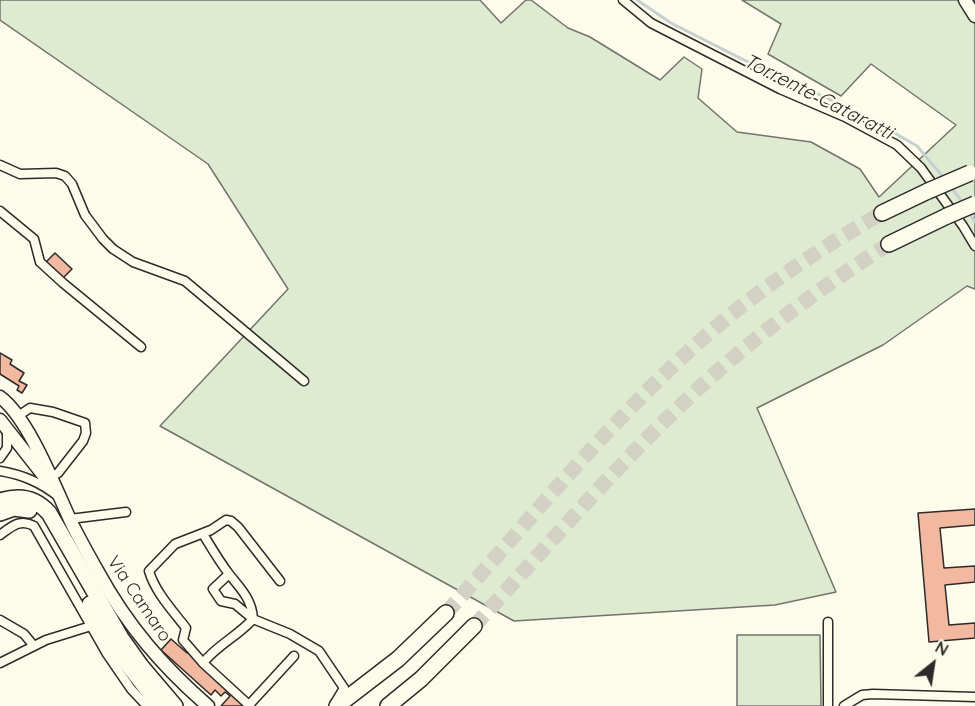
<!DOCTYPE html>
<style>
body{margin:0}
#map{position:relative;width:975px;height:706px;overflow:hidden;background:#fdfbea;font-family:Quicksand,sans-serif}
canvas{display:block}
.north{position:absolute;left:903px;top:634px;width:60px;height:60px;-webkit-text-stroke:4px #fdfbea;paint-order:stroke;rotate:30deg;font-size:16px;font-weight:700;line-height:24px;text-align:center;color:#2b2b2b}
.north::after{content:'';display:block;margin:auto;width:21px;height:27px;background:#2b2b2b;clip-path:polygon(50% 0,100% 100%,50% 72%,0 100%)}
</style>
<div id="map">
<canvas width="975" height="706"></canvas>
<div class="north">N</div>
</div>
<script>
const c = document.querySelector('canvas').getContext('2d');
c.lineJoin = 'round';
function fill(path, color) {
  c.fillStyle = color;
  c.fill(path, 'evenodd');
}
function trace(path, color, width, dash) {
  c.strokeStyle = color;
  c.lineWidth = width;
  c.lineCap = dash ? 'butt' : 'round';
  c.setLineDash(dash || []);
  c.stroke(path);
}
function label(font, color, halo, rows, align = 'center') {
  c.font = font + ' Quicksand,sans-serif';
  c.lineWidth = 4.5;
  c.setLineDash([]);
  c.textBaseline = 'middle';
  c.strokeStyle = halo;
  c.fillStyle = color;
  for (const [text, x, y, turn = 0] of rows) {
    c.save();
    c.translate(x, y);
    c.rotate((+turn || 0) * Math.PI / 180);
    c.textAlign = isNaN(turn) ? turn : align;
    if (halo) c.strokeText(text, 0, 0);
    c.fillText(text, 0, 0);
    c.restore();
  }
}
const green = new Path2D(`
 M 0,0 L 480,0 L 501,23 L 526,0 L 531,0 L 568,28 L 590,37 L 660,80 L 684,57 L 702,69 L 698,98 L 737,132 L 811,142 L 860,169 L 879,197 L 956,125 L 871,64 L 841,96 L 768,54 L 781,24 L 742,0 L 975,0 L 975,289 L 967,286 L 883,345 L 757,408 L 836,592 L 775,605 L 514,621 L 160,426 L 288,289 L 208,164 L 0,20 Z
 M 737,635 L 820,635 L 821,706 L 737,706 Z`);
fill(green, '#deebd1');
trace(green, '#74746e', 1.5);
trace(new Path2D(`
 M 637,0 L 671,23 L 742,59 L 842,105 L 891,131 L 917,146 L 944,178
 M 950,186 L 964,204
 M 969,213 L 975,222`), '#c7d0d0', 3);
const building = new Path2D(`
 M 55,253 L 72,269 L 62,279 L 45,263 Z
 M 0,353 L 12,360 L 10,364 L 24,373 L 19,381 L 27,385 L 22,393 L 17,390 L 19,386 L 0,374 Z
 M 975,509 L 975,525 L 940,528 L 944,568 L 975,566 L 975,582 L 945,585 L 949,625 L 975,623 L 975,638 L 929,642 L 918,513 Z
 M 171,639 L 187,653 L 191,648 L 246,706 L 221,706 L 230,696 L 225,692 L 221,696 L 215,690 L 211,695 L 161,650 Z`);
fill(building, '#f2b8a0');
trace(building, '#2b2b2b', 1.5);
trace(new Path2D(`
 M 446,613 C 529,521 608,423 700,341 C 756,291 817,250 882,213
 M 474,626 C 554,539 631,448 720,369 C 773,323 829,282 889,244`), '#d3d1c4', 15, [15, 8]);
const street = new Path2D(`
 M 623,0 L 651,23 L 780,89 L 845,117 L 897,145 L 921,168 L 963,226 L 975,246
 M 0,165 L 20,174 L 56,173 L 65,176 L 72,184 L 85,215 L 103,239 L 113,249 L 133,262 L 185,281 L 304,381
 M 0,211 L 34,239 L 40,262 L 63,283 L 141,347
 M 18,416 L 30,408 L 53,412 L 85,423 L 86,433 L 83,441 L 58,473 L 40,483
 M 0,458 L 7,448 L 7,431
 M 0,471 C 23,475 40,482 59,497
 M 70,519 L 126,512
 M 203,534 C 211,547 219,561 229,574 C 240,588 252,599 253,619 C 238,636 217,645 203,663
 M 0,535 C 11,527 20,518 34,526 L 107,654 L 131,689 L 147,706
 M 229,574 L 213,589 L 221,601 L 235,604 L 253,619 L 290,634 L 319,651 L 344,688 L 335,703
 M 0,620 L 24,634 L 34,646
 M 828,622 L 828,706
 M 0,663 L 46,640 L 91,626
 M 249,705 L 294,656
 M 250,706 L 203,663 L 183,640 L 186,628 C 173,611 155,592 149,571 L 175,544 L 211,530 L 226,520 L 231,521 L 238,527 L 280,581
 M 844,706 L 862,695 L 873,694 L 975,697`);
const secondary = new Path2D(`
 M 965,0 L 975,16
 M 0,397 C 29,418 56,490 72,524 C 80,540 89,556 98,572 C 127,625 162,666 208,706
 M 0,420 L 47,480`);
const highway = new Path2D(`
 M 882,213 L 928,191
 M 889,244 L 947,216
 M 0,501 C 19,495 36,498 49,513 L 121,638 L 141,666 L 175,706
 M 0,513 L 14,508 L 29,510
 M 90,604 L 118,652 L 160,706
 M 337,706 L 398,659 L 446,613
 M 388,706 L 421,679 L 474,626`);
trace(street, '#2b2b2b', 11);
trace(secondary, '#2b2b2b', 15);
trace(highway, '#2b2b2b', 18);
trace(street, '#fdfbea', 8);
trace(secondary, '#fdfbea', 12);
trace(highway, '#fdfbea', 15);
const highwayBridge = new Path2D(`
 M 928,191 L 970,173
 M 947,216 L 975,204`);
trace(highwayBridge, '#2b2b2b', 18, []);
trace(highwayBridge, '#fdfbea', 15);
label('18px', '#2b2b2b', '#fdfbea', [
 ["Via Camaro",139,599,56]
]);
label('italic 20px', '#2b2b2b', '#fdfbea', [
 ["Torrente Cataratti",818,97,27]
]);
</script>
